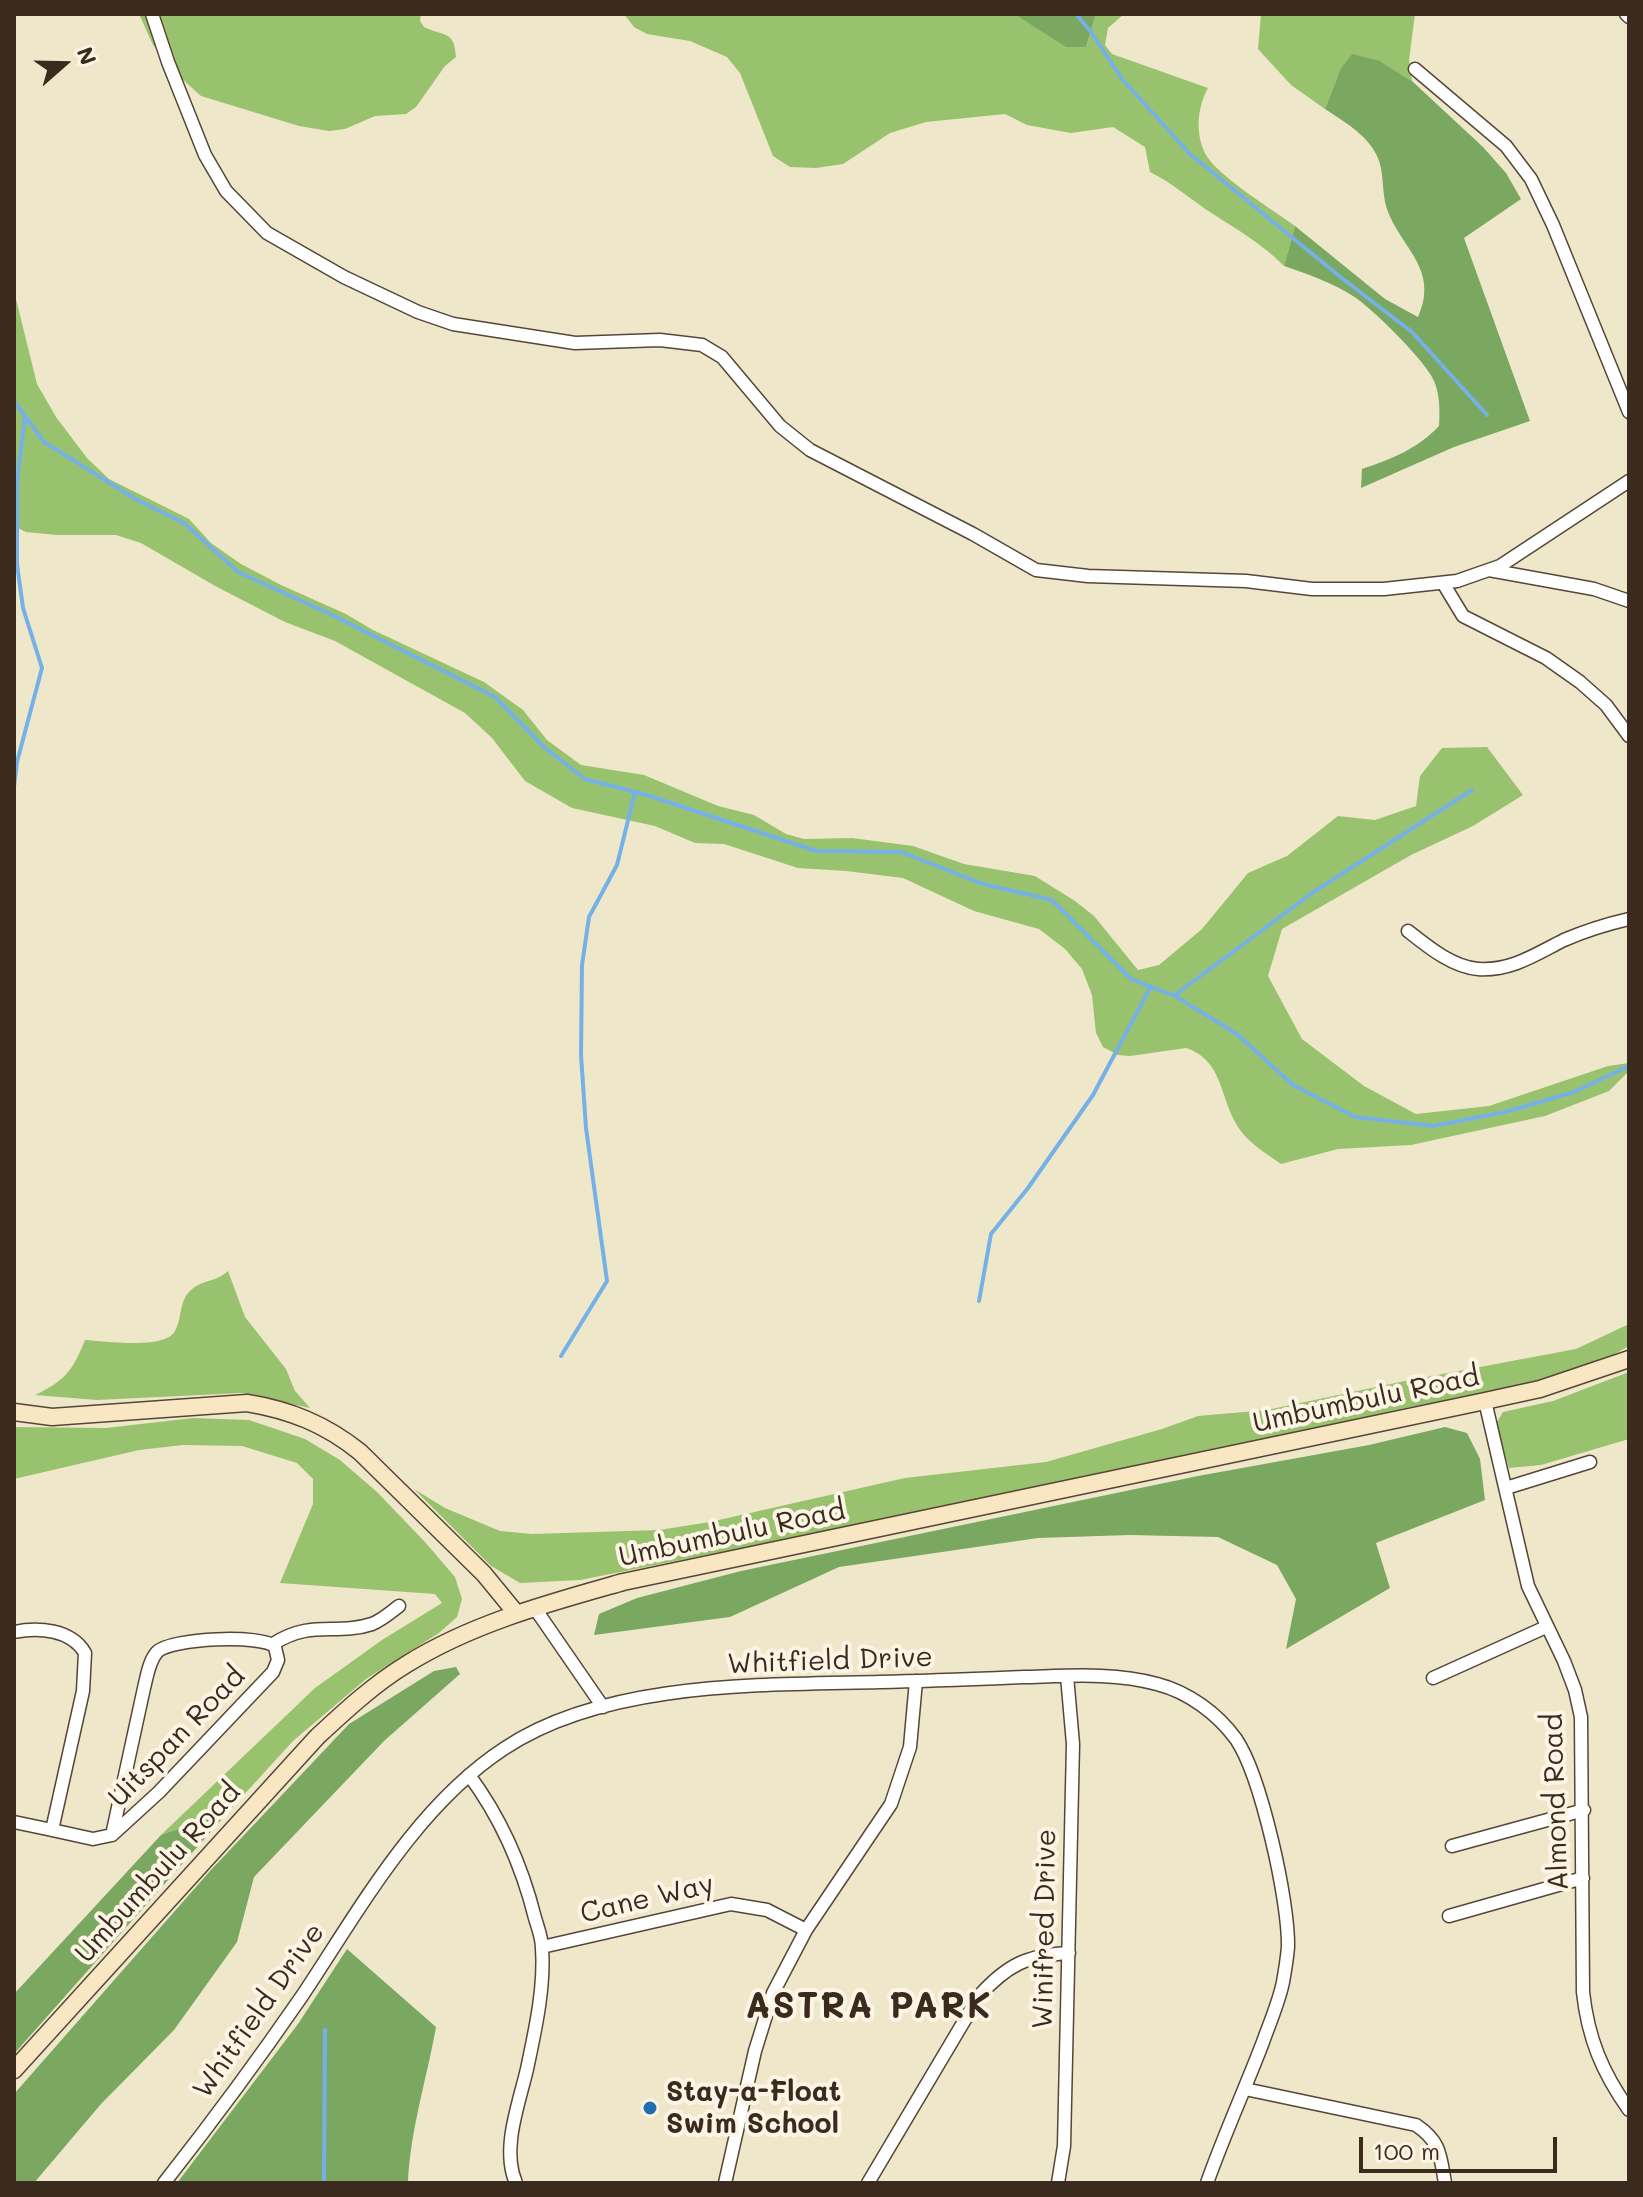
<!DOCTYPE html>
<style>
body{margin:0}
#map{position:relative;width:1643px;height:2197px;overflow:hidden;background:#efe7c9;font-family:Mali,sans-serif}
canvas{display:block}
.frame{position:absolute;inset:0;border:16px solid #3b2a1e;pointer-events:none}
.north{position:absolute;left:24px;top:24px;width:80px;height:80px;-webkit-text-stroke:6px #fcf5e5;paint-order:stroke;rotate:70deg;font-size:22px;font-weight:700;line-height:32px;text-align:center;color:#3b2a1e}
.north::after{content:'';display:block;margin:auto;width:28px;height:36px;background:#3b2a1e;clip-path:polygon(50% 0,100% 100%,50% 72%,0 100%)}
.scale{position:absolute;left:1359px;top:2137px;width:198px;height:36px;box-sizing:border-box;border:4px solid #3b2a1e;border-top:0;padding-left:10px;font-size:24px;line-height:28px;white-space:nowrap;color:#3b2a1e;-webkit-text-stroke:6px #fcf5e5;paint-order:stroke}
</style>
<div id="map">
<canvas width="1643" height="2197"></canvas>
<div class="frame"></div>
<div class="north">N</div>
<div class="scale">100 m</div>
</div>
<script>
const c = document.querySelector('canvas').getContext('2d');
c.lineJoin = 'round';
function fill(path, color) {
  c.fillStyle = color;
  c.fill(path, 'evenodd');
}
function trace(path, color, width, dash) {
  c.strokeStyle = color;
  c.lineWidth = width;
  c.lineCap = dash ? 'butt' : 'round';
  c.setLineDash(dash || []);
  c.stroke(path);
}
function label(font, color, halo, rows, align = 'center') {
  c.font = font + ' Mali,sans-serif';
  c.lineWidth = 8;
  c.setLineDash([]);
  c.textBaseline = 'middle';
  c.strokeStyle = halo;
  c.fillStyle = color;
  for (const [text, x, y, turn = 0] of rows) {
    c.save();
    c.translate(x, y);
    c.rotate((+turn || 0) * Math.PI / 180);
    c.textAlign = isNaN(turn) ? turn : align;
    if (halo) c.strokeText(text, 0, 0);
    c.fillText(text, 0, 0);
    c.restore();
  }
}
fill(new Path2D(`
 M 139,14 L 421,14 L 420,21 L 424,27 C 445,37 454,30 456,57 L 445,66 L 416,107 L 406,114 L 375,116 L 345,129 L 329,131 L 299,126 L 201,96 L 180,77 L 153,45 Z
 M 624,14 L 1014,14 L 1067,47 L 1086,47 L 1096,14 L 1124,14 L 1108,28 L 1105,45 L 1112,54 L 1208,88 C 1197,108 1195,134 1206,155 C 1218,176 1273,210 1295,226 L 1284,266 C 1261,243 1239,231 1213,214 C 1191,200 1173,183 1150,172 L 1145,147 L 1113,127 L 1071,133 L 1027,125 L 1005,114 L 926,122 L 890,133 L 843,164 L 816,168 L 790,167 L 773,156 L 740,73 L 727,57 L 690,41 L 647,34 L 634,27 Z
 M 1261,14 L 1415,14 L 1409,60 L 1412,81 L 1380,61 L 1340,70 L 1325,109 L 1291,85 L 1258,49 Z
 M 14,291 L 37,384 L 56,417 L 87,458 L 109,479 L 189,519 L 211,543 L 241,564 L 281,585 L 346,614 L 373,630 L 484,682 L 523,710 L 547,740 L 581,765 L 644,775 L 718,806 L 754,815 L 786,834 L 804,839 L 852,838 L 913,846 L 964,864 L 1035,876 L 1075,901 L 1094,916 L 1138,970 L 1159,965 L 1202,929 L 1248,873 L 1287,856 L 1338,816 L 1375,820 L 1416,806 L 1420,776 L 1442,748 L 1487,747 L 1523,795 L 1473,826 L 1411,855 L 1282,929 L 1268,976 L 1302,1039 L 1364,1086 L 1416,1114 L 1489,1106 L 1608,1066 L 1629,1063 L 1629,1071 L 1609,1091 L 1545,1116 L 1411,1145 L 1338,1149 L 1281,1164 C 1264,1152 1245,1141 1235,1122 C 1220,1094 1221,1059 1186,1048 L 1130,1056 L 1118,1055 L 1103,1047 L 1096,1033 L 1092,995 L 1082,969 L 1065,949 L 1039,929 L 974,911 L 903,878 L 846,871 L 798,868 L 724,844 L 695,843 L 655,826 L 572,808 L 525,781 L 492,738 L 465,713 L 335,641 L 285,622 L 217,587 L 141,543 L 116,535 L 57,535 L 26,532 L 14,526 Z
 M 228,1271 L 245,1317 L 286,1369 L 295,1391 L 310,1408 L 242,1393 L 97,1400 L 35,1395 C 65,1381 73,1370 85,1340 C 104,1341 165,1350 175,1331 C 182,1319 179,1301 190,1291 C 202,1279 215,1283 228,1271 Z
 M 1629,1324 L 1629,1346 L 1604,1360 L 1546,1380 L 1495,1392 L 1410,1407 L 1028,1491 L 580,1580 L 520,1583 L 491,1566 L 414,1489 L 445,1508 L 500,1531 L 532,1534 L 659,1530 L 710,1522 L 905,1478 L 1046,1462 L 1162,1429 L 1198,1416 L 1267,1410 L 1400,1382 L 1576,1349 Z
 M 1629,1372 L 1629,1439 L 1541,1465 L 1509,1468 L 1496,1424 L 1503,1412 L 1553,1401 Z
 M 193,1418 L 249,1420 L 305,1439 L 340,1460 L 377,1492 L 425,1542 L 455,1577 L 462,1599 L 457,1617 L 439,1633 L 366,1679 L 293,1741 L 230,1810 L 161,1835 L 315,1688 L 382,1640 L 442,1603 L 435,1594 L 280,1583 L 313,1504 L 313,1479 L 297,1463 L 242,1446 L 183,1445 L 139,1450 L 14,1479 L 14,1427 L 106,1428 Z`), '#99c26e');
fill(new Path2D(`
 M 1014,14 L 1096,14 L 1086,47 L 1066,47 Z
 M 1352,54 L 1380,61 L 1412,81 L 1483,147 L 1506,173 L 1521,199 L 1464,238 L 1530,421 L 1454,447 L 1361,488 L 1362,469 C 1392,459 1417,449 1439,426 C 1440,410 1440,391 1432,377 C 1420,356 1373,309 1353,296 C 1331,282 1307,274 1284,266 L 1295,226 L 1385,299 L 1418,317 C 1440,269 1400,247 1387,209 C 1381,191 1385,170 1376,154 C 1366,134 1343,121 1325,109 L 1340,70 Z
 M 1445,1427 L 1467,1433 L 1480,1459 L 1485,1500 L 1376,1543 L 1390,1588 L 1286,1649 L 1296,1599 L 1277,1565 L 1218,1537 L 1130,1535 L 1038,1538 L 839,1567 L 730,1617 L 594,1635 L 599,1614 L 637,1598 L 741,1571 L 1198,1476 L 1369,1445 Z
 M 456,1667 L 460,1674 L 384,1741 L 254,1877 L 237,1942 L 174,2030 L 101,2104 L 34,2183 L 14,2183 L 14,2094 L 210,1871 L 349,1724 L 434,1671 Z
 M 230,1810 L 14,2054 L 14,1994 L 161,1835 Z
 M 347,1949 L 436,2027 C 427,2078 410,2131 408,2183 L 177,2183 L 298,2024 Z`), '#7aa861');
trace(new Path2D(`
 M 1076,14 L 1091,32 L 1122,79 L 1190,154 L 1343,279 L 1412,332 L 1487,415
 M 14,401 L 44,442 L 137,500 L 184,523 L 238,572 L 328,613 L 495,697 L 545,748 L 585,779 L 647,795 L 816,851 L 901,852 L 983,884 L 1052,900 L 1131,979 L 1175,996 L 1237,1034 L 1293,1085 L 1355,1117 L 1433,1126 L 1505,1112 L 1574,1092 L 1629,1066
 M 14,787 L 17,762 L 42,668 L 23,608 L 17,564 L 17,482 L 25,416
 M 1175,995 L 1312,893 L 1472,790
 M 979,1301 L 991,1234 L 1028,1188 L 1093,1095 L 1151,986
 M 561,1356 L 607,1281 L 586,1128 L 581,1055 L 582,965 L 589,917 L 617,865 L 635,792
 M 324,2183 L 325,2030`), '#75b1e7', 4);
const minor = new Path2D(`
 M 152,14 L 168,62 L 205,155 L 226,191 L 267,233 L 344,277 L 418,312 L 453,324 L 575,343 L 660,340 L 702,345 L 722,357 L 780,426 L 810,450 L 973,534 L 1036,570 L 1088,576 L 1246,581 L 1312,589 L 1384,589 L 1457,581 L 1500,566 L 1629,481
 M 1626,14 L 1629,17
 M 1415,69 L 1506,146 L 1531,179 L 1553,225 L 1629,412
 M 1489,570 L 1594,589 L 1629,601
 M 1443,583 L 1463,616 L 1546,658 L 1580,682 L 1606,705 L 1629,736
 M 1408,931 C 1427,946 1452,967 1478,969 C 1512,971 1536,954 1564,940 C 1585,931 1607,924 1629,919
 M 1485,1401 L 1528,1586 L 1564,1661 L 1575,1690 L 1581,1717 L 1583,1992 C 1588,2038 1602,2072 1629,2110
 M 1506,1488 L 1590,1462
 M 534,1607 L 603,1707
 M 14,1632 C 38,1627 71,1629 85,1653 L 83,1691 L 52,1830 L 93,1839 L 112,1835 L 144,1688 C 147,1676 149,1661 157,1652 C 171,1638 263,1634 275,1647 L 278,1660 L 273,1672 L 159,1792 L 112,1835
 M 273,1644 C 312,1619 335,1636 372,1624 C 382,1620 391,1612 399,1606
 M 1433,1678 L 1546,1627
 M 469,1775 C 501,1818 522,1866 535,1918 C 538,1928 542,1938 542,1948 C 545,1987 535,2031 527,2069 C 519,2104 501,2149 516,2183
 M 14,1822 L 52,1830
 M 1452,1846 L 1584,1810
 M 1449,1916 L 1583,1878
 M 542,1947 L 731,1904 L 767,1910 L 806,1930
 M 1245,2089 L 1416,2125 C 1441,2142 1440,2155 1445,2183
 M 164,2183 C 212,2122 258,2060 302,1996 C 360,1909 416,1806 505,1748 C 606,1681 762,1685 880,1682 C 928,1681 975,1679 1023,1677 C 1067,1676 1114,1672 1157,1684 C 1188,1692 1217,1713 1236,1739 C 1261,1776 1289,1901 1288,1947 C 1287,1958 1285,1971 1283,1982 C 1279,2002 1270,2022 1263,2042 C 1245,2089 1224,2135 1207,2183
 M 725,2183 L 755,2051 L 773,1993 L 806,1930 L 891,1804 L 910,1747 L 916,1681
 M 868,2183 L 979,1996 C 1007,1965 1027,1955 1069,1953
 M 1058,2183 L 1064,2146 L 1073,1744 L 1067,1676`);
const secondary = new Path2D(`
 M 14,1412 L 52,1417 L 247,1403 C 290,1410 325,1424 360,1452 L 484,1574 L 516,1613
 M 14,2070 L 317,1737 C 345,1711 374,1684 407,1664 C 473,1623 549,1603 623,1582 L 1485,1401 L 1540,1389 L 1629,1359`);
trace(minor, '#564638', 15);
trace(secondary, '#564638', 19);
trace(minor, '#fff', 12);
trace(secondary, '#f9e7c3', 16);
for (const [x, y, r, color] of [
 [650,2108,8,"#1f6fb2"]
]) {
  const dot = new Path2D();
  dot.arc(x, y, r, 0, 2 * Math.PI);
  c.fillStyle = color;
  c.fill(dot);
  trace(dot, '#fcf5e5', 3);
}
label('28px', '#3b2a1e', '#fcf5e5', [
 ["Umbumbulu Road",1366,1400,-12],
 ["Umbumbulu Road",732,1534,-12],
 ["Whitfield Drive",830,1661,-2],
 ["Uitspan Road",177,1737,-46],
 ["Almond Road",1556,1802,-92],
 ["Umbumbulu Road",158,1873,-48],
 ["Cane Way",647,1899,-13],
 ["Winifred Drive",1045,1929,-89],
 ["Whitfield Drive",259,2011,-55]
]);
label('bold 28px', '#3b2a1e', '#fcf5e5', [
 ["Stay-a-Float",666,2092],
 ["Swim School",666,2124]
], 'left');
c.letterSpacing = '2px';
label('bold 36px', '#3b2a1e', '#fcf5e5', [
 ["ASTRA PARK",869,2007]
]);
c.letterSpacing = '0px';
</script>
